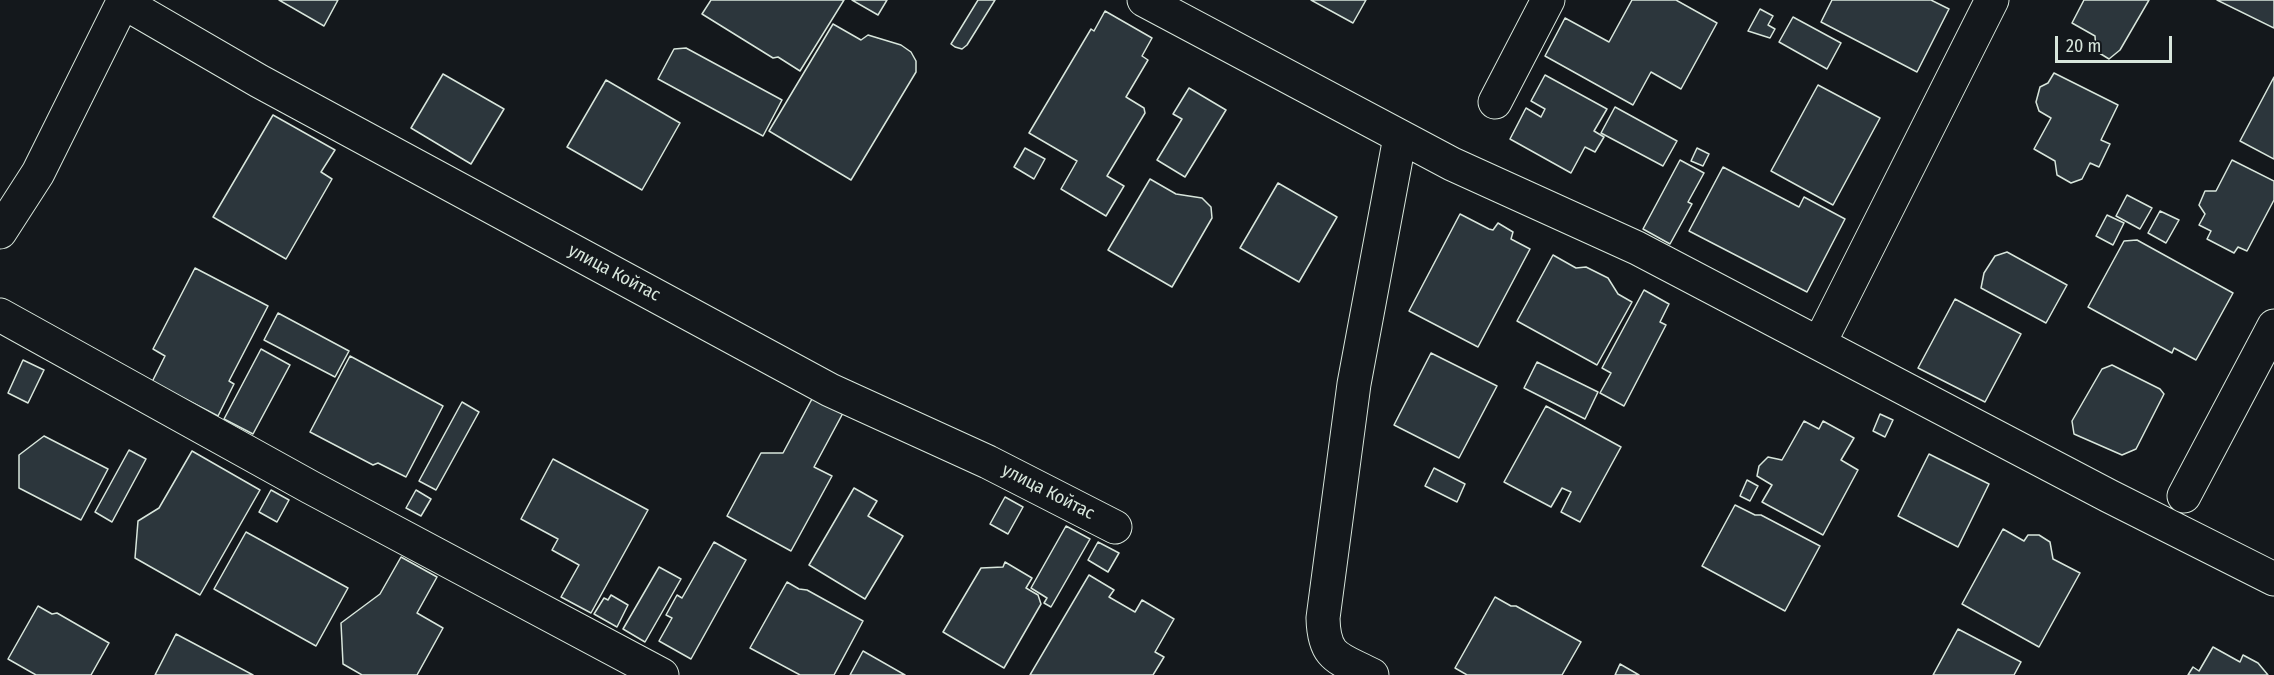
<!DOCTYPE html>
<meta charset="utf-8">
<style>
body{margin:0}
#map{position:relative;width:2274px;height:675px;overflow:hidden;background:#14181c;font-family:"Fira Sans Condensed",sans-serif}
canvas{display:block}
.scale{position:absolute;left:2055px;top:36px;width:117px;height:27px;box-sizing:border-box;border:3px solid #d8e6dc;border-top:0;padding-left:8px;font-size:18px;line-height:21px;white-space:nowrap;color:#d8e6dc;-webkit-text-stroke:4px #14181c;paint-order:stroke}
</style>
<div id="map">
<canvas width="2274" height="675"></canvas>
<div class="scale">20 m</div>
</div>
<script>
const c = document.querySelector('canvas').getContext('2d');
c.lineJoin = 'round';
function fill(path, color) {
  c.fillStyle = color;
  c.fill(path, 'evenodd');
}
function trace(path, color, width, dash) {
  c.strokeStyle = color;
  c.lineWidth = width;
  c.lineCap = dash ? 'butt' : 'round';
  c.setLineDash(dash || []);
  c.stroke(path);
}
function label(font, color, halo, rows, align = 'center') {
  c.font = font + ' "Fira Sans Condensed",sans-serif';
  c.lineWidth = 4.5;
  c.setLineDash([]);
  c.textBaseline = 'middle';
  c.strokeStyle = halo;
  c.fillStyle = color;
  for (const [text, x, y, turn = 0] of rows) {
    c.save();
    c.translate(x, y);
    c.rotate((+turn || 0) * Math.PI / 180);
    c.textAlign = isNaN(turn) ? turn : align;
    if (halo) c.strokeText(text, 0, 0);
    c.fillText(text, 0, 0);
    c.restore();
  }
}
const building = new Path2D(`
 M 279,0 L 338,0 L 324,26 Z
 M 711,0 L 844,0 L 800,71 L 778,57 L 773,58 L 702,14 Z
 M 852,0 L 887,0 L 878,15 Z
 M 978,0 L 995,0 L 967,45 L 962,49 L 955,47 L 951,44 Z
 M 1311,0 L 1366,0 L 1353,23 Z
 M 1632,0 L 1676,0 L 1717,23 L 1681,89 L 1651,72 L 1633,105 L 1545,56 L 1565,18 L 1609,42 Z
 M 1832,0 L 1931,0 L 1949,9 L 1917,72 L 1821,22 Z
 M 2084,0 L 2149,0 L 2120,50 L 2109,59 L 2096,51 L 2095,36 L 2072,23 Z
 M 2217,0 L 2274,0 L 2274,28 Z
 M 1760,9 L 1773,16 L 1768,25 L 1775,29 L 1770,38 L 1748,31 Z
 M 1105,11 L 1152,38 L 1142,56 L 1148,60 L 1126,97 L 1144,108 L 1145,113 L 1107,176 L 1124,186 L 1106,216 L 1061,189 L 1077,161 L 1029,133 L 1091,29 L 1094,31 Z
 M 1793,17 L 1841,43 L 1827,69 L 1779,42 Z
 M 833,24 L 861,40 L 868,35 L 901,45 L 911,52 L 916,61 L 916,72 L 851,180 L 769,131 Z
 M 686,48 L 782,100 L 763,136 L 658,79 L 674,49 Z
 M 2054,73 L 2118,105 L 2101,140 L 2110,144 L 2099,167 L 2090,163 L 2082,179 L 2071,183 L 2057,175 L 2055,161 L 2034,149 L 2051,118 L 2039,111 L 2036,102 L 2040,87 L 2048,83 Z
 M 443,74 L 504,109 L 471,164 L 411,128 Z
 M 1545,75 L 1607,109 L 1594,131 L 1604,137 L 1595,152 L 1585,147 L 1571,173 L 1510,139 L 1526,108 L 1541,117 L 1545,109 L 1531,101 Z
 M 2274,77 L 2274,159 L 2240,141 Z
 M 606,80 L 680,123 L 642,190 L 567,147 Z
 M 1818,85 L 1880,118 L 1833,205 L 1771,171 Z
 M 1189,88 L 1226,110 L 1185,177 L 1157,160 L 1182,119 L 1173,114 Z
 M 1615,107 L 1677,141 L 1663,166 L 1601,133 Z
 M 273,115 L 335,150 L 321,172 L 332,179 L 286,259 L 213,217 Z
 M 1025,148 L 1045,159 L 1034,179 L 1014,167 Z
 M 1697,148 L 1709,154 L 1703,166 L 1691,161 Z
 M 1680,160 L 1704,173 L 1688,202 L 1692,204 L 1670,244 L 1643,229 Z
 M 2232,160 L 2274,181 L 2274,200 L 2247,251 L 2238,247 L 2234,253 L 2207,239 L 2211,231 L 2199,225 L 2205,214 L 2199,205 L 2205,191 L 2216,191 Z
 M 1723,167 L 1799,207 L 1804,197 L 1845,219 L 1807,292 L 1689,231 Z
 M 1150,179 L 1176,194 L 1202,198 L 1211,207 L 1212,218 L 1172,287 L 1108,250 Z
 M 1278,183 L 1337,217 L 1299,282 L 1240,248 Z
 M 2127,195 L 2152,208 L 2140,229 L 2116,216 Z
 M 2160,211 L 2179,220 L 2166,243 L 2148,233 Z
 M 1460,214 L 1489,229 L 1493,230 L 1498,223 L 1513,232 L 1511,239 L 1530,249 L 1478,347 L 1409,311 Z
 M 2107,215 L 2124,223 L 2113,245 L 2096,236 Z
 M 2137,240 L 2233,293 L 2196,360 L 2174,348 L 2172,353 L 2088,307 L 2124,241 Z
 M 2007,252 L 2067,285 L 2046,323 L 1981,288 L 1984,273 L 1995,256 Z
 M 1553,255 L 1576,268 L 1586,267 L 1608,278 L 1618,294 L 1632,302 L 1597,365 L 1517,321 Z
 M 195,268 L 268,306 L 229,381 L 234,384 L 218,416 L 152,382 L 165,356 L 153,349 Z
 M 1644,290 L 1669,304 L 1660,322 L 1666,325 L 1624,406 L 1600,393 L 1611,373 L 1602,368 Z
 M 1955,299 L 2021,334 L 1985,402 L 1918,368 Z
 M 278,313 L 349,351 L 335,377 L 264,340 Z
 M 261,349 L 290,365 L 253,434 L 224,419 Z
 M 1431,353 L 1497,386 L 1459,458 L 1394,425 Z
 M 350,356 L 443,406 L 406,477 L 378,463 L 373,465 L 310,432 Z
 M 23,360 L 44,370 L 28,403 L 8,393 Z
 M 1537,362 L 1598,392 L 1585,419 L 1524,388 Z
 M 2112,365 L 2160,389 L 2164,394 L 2136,449 L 2122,455 L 2074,434 L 2072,421 L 2102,369 Z
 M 813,397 L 843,413 L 814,467 L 832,476 L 791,551 L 727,516 L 761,453 L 783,453 Z
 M 462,402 L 479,412 L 436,490 L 419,481 Z
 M 1546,406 L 1621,447 L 1580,522 L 1561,512 L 1571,492 L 1562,488 L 1551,507 L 1504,482 Z
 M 1880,414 L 1893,420 L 1885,437 L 1873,431 Z
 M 1804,421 L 1819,429 L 1823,421 L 1854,438 L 1841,460 L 1858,470 L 1823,535 L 1762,502 L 1772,485 L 1757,476 L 1759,466 L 1768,457 L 1782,460 Z
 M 44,436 L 108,469 L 81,520 L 19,488 L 19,455 Z
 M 129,450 L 146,459 L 112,522 L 95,512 Z
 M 192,451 L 260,490 L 200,595 L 135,558 L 138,521 L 159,508 Z
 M 1929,454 L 1989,484 L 1958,547 L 1898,516 Z
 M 553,459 L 648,510 L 591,613 L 561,597 L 579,565 L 552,550 L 558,539 L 521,519 Z
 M 1434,468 L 1465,484 L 1457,502 L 1425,486 Z
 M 1747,480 L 1758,486 L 1750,501 L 1740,496 Z
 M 854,488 L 877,501 L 868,516 L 903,536 L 865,599 L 809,565 Z
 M 271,490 L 289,500 L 277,522 L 259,512 Z
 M 416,490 L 431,499 L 421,516 L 406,508 Z
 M 1005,497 L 1023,507 L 1008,534 L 990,524 Z
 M 1735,505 L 1755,515 L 1761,515 L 1820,546 L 1785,611 L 1702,566 Z
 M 1066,526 L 1090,539 L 1051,607 L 1044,603 L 1047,598 L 1031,588 Z
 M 2003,529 L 2024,541 L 2028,535 L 2039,535 L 2050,542 L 2053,559 L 2080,573 L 2039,647 L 1962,604 Z
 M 246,532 L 348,588 L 316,646 L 214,589 Z
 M 714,542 L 746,560 L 691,659 L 659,641 L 672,618 L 666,615 L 677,595 L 682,598 Z
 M 1098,542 L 1119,553 L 1108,572 L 1088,560 Z
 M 401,557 L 437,577 L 417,613 L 443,628 L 417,675 L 362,675 L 343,664 L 341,623 L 380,594 Z
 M 1005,562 L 1032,578 L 1026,588 L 1038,595 L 1041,604 L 1004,668 L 943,632 L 981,568 L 1003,567 Z
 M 659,567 L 681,579 L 645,642 L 623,629 Z
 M 1089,575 L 1114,590 L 1109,597 L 1135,612 L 1142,600 L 1174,619 L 1155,652 L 1164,657 L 1153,675 L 1030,675 Z
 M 787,582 L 799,589 L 807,590 L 863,621 L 834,675 L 800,675 L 750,648 Z
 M 611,595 L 628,605 L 617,627 L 594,614 L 604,598 L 608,600 Z
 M 1495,597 L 1511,606 L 1516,606 L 1581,642 L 1562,675 L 1467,675 L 1455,668 Z
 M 38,606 L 52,614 L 57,613 L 109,643 L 91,675 L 36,675 L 8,659 Z
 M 1958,629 L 2021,662 L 2014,675 L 1933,675 Z
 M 176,634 L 253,675 L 155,675 Z
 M 2213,647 L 2240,662 L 2243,655 L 2258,663 L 2268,675 L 2188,675 L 2193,667 L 2199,671 Z
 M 863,651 L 905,675 L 850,675 Z
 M 1620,664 L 1639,675 L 1615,675 Z`);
fill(building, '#2c363c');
trace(building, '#d8e6dc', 1.5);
const street = new Path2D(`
 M 1144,0 L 1452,164 L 1637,248 L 2109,496 L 2274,579
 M 123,2 L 259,81 L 830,390 L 988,462 L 1115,527
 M 1495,102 L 1548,0
 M 0,232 L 38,173 L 124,0
 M 0,315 L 310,487 L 662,675
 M 1820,342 L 1992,0
 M 2184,496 L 2274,326
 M 1372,675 C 1339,658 1324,659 1323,618 L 1354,384 L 1400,137`);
trace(street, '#d8e6dc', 35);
trace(street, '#14181c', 33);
label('18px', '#d8e6dc', '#14181c', [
 ["улица Койтас",614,273,28],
 ["улица Койтас",1048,492,27]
]);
</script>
